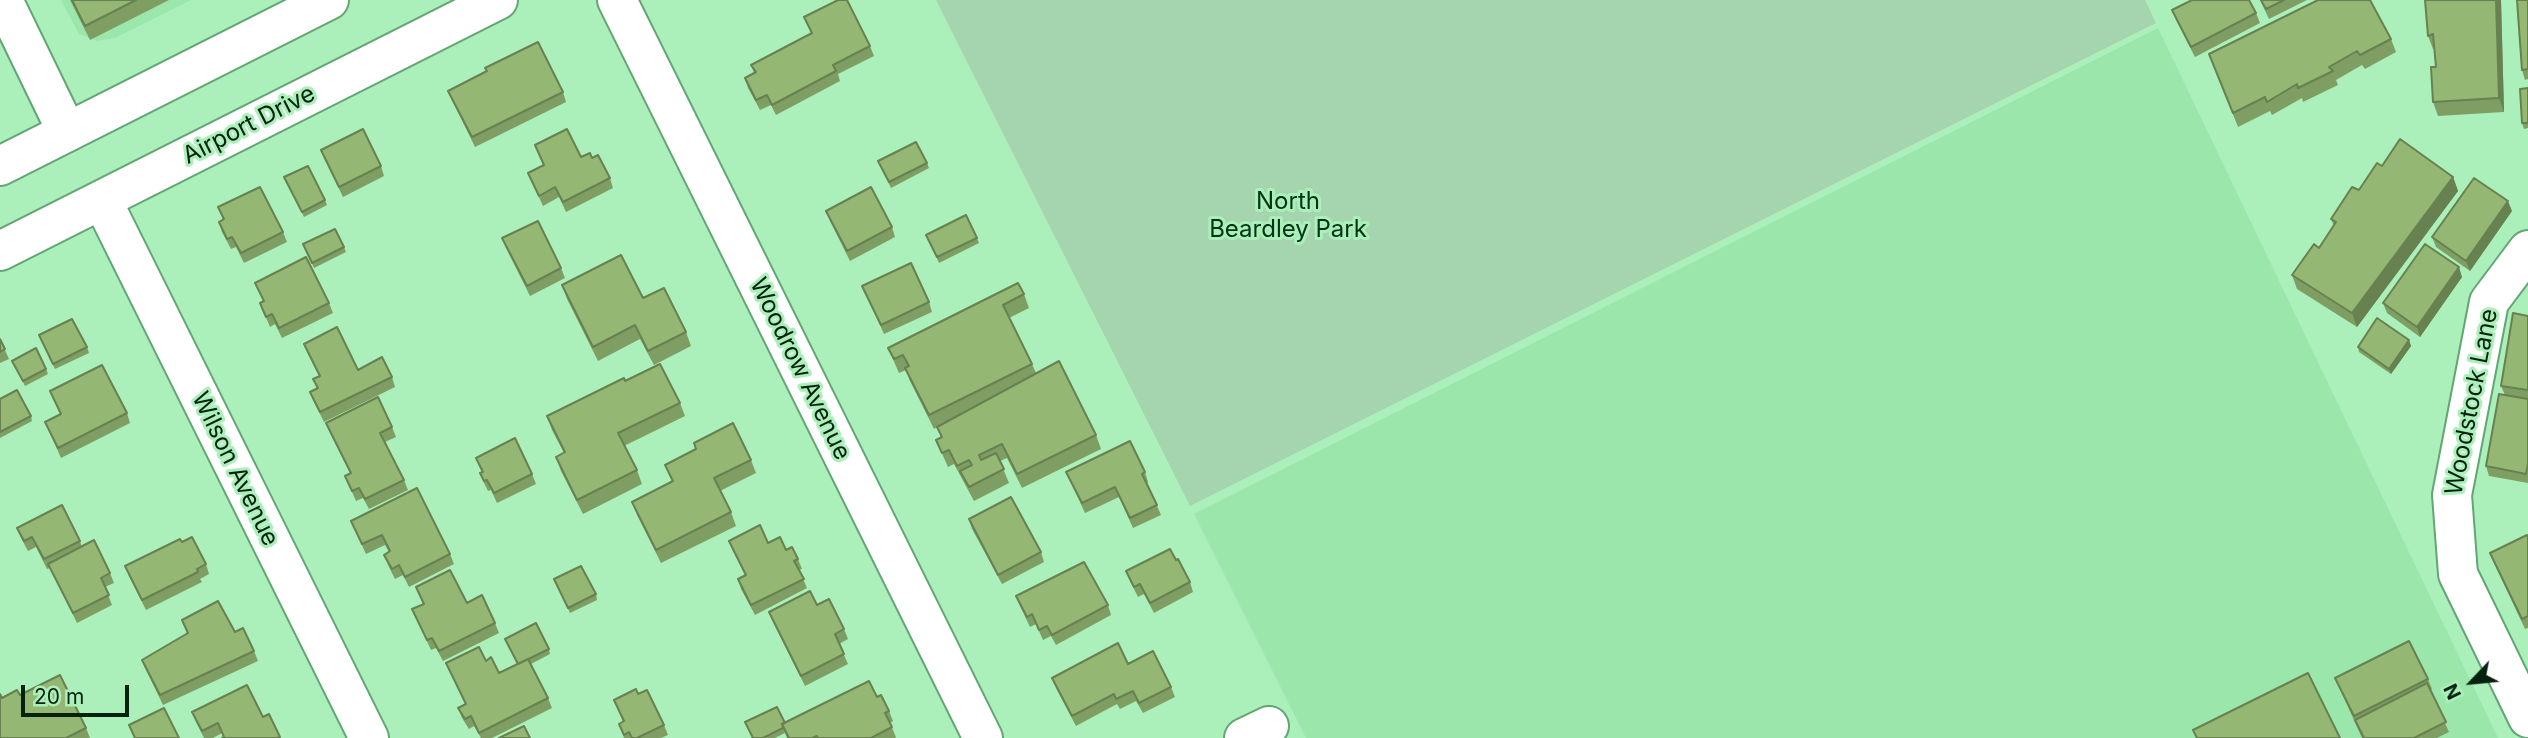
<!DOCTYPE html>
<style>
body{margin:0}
#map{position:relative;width:2528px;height:738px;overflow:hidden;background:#abf0ba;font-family:Inter,sans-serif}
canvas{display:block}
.north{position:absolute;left:2437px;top:647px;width:70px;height:70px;-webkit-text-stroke:5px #abf0ba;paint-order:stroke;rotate:244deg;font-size:19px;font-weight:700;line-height:28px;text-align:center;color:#06220e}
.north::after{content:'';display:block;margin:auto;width:24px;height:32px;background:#06220e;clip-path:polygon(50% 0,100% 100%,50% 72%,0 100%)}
.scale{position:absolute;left:21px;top:685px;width:108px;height:32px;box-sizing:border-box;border:4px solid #06220e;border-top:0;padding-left:9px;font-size:21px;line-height:24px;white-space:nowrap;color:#06220e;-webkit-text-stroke:5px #abf0ba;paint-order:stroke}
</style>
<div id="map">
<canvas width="2528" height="738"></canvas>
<div class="north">N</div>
<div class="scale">20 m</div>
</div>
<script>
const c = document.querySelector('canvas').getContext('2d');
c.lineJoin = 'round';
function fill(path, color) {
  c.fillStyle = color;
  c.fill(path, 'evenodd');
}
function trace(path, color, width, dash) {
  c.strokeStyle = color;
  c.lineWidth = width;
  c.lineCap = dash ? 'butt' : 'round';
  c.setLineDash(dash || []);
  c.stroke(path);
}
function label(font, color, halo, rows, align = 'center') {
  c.font = font + ' Inter,sans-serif';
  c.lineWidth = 6;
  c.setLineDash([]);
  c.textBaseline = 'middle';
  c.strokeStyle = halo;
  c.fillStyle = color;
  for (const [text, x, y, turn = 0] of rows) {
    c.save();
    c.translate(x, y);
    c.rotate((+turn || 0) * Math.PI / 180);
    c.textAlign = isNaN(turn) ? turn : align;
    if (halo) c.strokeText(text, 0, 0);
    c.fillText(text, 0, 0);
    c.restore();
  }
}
fill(new Path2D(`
 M 61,0 L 191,0 L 115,38 L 97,41 L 79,34 Z
 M 2158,28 L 2498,738 L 1306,738 L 1194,514 Z`), '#9ae6ab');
fill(new Path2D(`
 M 936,0 L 2145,0 L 2156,23 L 1190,506 Z`), '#a5d5af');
const minor = new Path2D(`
 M 3,0 L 67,132
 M 617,0 L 983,738
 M 102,200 L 369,738
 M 2528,250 L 2489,302 L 2452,495 L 2458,574 L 2528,718
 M 1244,738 L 1269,726`);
const secondary = new Path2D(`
 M 0,166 L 329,0
 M 0,251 L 498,0`);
trace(minor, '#63a573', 42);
trace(secondary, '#63a573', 42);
trace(minor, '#fff', 38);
trace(secondary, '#fff', 38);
fill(new Path2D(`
 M 70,0 L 169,0 L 90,40 Z
 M 2260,0 L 2307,0 L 2269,19 Z
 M 2425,0 L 2501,0 L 2504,112 L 2438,116 L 2433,102 L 2436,67 L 2434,49 L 2433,49 L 2428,36 Z
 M 2528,0 L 2528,79 L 2525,80 L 2522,70 Z
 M 2172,10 L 2256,13 L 2260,23 L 2195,57 L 2176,20 Z
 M 804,17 L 870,46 L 874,56 L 838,74 L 840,81 L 776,115 L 771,105 L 760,110 L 748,88 L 745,78 L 754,73 L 751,65 L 811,33 Z
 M 2391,39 L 2396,52 L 2365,69 L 2362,65 L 2336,80 L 2338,85 L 2303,102 L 2302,98 L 2272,115 L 2270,111 L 2238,127 L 2209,54 Z
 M 486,71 L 563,92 L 566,102 L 475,147 L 452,100 L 448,91 Z
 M 2528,88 L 2528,128 L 2524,129 L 2522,123 Z
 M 535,145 L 581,157 L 592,158 L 610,178 L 613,188 L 566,212 L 559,197 L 543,206 L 528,173 L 543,165 Z
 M 321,150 L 381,166 L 384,176 L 343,197 L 325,160 Z
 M 878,161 L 927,163 L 929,168 L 891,188 Z
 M 2382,166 L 2453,177 L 2458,191 L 2357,327 L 2297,289 L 2292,275 L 2319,248 L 2334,226 L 2331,219 Z
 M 284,177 L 325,200 L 327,205 L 304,217 Z
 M 218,207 L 283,232 L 287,242 L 244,263 L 236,247 L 231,249 L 222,232 L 219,222 L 223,220 Z
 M 826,211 L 892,227 L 895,237 L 850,261 L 830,221 Z
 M 2512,211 L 2470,271 L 2436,247 L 2432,237 Z
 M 926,235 L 977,238 L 979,243 L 939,263 Z
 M 502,238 L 561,268 L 565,278 L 530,296 L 506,248 Z
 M 303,244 L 344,247 L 346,252 L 314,268 Z
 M 2462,277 L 2420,337 L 2387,313 L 2383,303 Z
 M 255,283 L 329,303 L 333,313 L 282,338 L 275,324 L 270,327 L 260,303 L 263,301 Z
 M 562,285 L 643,298 L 686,332 L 691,346 L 654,365 L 640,339 L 598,361 L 567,299 Z
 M 862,286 L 929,302 L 932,312 L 884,334 Z
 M 1024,294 L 1029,308 L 1009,318 L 1032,364 L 1036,373 L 1096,435 L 1101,449 L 1022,488 L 1007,458 L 1000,461 L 1009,483 L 974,501 L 954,464 L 948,467 L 936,440 L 941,437 L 937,427 L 934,429 L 910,381 L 906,370 L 899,373 L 888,348 Z
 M 2528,316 L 2528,483 L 2489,476 L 2486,466 L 2505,395 L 2501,386 Z
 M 39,335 L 87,347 L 89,353 L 55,369 Z
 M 0,339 L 9,359 L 0,363 Z
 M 2409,340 L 2411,346 L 2391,374 L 2359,352 L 2358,347 Z
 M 304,344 L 358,370 L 392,377 L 395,387 L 324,422 L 314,402 L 310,392 L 317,389 L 313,379 L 319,376 L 308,354 Z
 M 12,361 L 46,369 L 48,374 L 25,386 Z
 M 625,381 L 680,403 L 685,416 L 624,446 L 637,470 L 642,484 L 583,514 L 561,471 L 556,457 L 564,453 L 552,430 L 547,416 Z
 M 50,391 L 127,413 L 130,423 L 61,458 L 45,422 L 60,414 Z
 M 0,399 L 31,416 L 32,421 L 0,438 Z
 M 326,423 L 392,427 L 396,437 L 385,442 L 404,480 L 408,490 L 369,509 L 363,498 L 356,501 L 345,476 L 350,473 L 330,433 Z
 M 694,443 L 751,460 L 756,473 L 720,491 L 731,512 L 736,526 L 661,563 L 637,515 L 632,502 L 672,482 L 665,465 L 696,449 Z
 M 476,458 L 532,474 L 536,484 L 497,503 L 491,490 L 488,491 L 484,483 L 480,473 L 482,473 Z
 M 1066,472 L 1145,472 L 1148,482 L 1147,483 L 1161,515 L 1133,528 L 1119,497 L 1085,513 Z
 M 969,519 L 1041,552 L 1044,562 L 1002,584 L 972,529 Z
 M 351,521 L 450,554 L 454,564 L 409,587 L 403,575 L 395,579 L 388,565 L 384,555 L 389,552 L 385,545 L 366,554 Z
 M 17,528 L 80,541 L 82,547 L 110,573 L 114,583 L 105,587 L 112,605 L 77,623 L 50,568 L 47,569 L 36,547 L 28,551 L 21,538 Z
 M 2528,537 L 2528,628 L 2525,629 L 2494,563 L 2490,553 Z
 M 729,541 L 768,543 L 786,550 L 798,559 L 802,569 L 799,570 L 807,588 L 755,615 L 741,589 L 738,579 L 745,575 L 733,551 Z
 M 182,542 L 206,564 L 209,574 L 200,579 L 202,582 L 146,610 L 129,576 L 125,566 Z
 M 1176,560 L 1190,582 L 1193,592 L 1154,613 L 1144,594 L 1138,597 L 1130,581 L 1126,571 Z
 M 554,579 L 596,594 L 597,600 L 570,613 Z
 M 416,587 L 467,603 L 495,623 L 499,633 L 443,661 L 436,648 L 431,650 L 412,609 L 423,604 Z
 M 1016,596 L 1108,605 L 1111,615 L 1056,645 L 1051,636 L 1043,640 L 1036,624 L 1030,627 L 1020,606 Z
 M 817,605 L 844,629 L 848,639 L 839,644 L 848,664 L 805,686 L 773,622 L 769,612 Z
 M 182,620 L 235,632 L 254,651 L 258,661 L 163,705 L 146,670 L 142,660 L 187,634 Z
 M 505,639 L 549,649 L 550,654 L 531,664 L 548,698 L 552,708 L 492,738 L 481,738 L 474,726 L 469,729 L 462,718 L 458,708 L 465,704 L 446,663 L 486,661 L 499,673 L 517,664 Z
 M 1128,664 L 1171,687 L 1175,697 L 1143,713 L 1136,701 L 1120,709 L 1117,704 L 1076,726 L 1056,688 L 1052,678 Z
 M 2335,678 L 2428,679 L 2432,689 L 2430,690 L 2449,732 L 2437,738 L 2362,738 Z
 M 638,694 L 664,725 L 668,735 L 661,738 L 624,738 L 619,724 L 623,722 L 614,700 Z
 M 20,695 L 86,728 L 90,738 L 0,738 L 2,698 Z
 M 877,697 L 889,711 L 893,721 L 890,723 L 896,737 L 895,738 L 787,738 L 785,733 L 775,738 L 752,738 L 745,722 L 785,723 Z
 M 192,712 L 263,717 L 269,714 L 280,738 L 222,738 L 224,737 L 222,733 L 213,738 L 204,738 L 196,722 Z`), '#7f9e63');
fill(new Path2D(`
 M 2496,0 L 2501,0 L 2504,112 L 2499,98 Z
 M 2453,177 L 2458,191 L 2357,327 L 2352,313 Z
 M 2508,201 L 2512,211 L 2470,271 L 2466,261 Z
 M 2459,267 L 2462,277 L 2420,337 L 2417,327 Z
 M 2409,340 L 2411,346 L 2391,374 L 2389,369 Z`), '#688150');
const building = new Path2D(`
 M 72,0 L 136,0 L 85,26 Z
 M 838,0 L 847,0 L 870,46 L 833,65 L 836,71 L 772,105 L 767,95 L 756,100 L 745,78 L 756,72 L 751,65 L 812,33 L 804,17 Z
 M 2192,0 L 2249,0 L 2256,13 L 2191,47 L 2172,10 Z
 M 2261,0 L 2284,0 L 2266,9 Z
 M 2318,0 L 2370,0 L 2391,39 L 2360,55 L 2357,51 L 2329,67 L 2333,71 L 2298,88 L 2297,84 L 2267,102 L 2265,97 L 2233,113 L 2209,54 Z
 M 2425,0 L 2496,0 L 2499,98 L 2433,102 L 2431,67 L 2436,67 L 2433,34 L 2428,36 Z
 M 2517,0 L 2528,0 L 2528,69 L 2522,70 Z
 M 538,42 L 563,92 L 472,137 L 448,91 L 487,71 L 485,68 Z
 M 2528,88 L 2528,123 L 2522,123 L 2520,89 Z
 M 363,129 L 381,166 L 339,187 L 321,150 Z
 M 567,129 L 581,157 L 590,153 L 592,158 L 598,155 L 610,178 L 563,202 L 555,187 L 539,196 L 528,173 L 544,165 L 535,145 Z
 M 2400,139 L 2453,177 L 2352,313 L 2292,275 L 2314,244 L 2319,248 L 2336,222 L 2331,219 L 2352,187 L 2359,190 L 2377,163 L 2382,166 Z
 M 916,142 L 927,163 L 889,182 L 878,161 Z
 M 308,166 L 325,200 L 302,212 L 284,177 Z
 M 2474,178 L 2508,201 L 2466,261 L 2432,237 Z
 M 260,187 L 283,232 L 241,253 L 232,237 L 227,239 L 219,222 L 224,219 L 218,207 Z
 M 871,187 L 892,227 L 847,251 L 826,211 Z
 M 966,215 L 977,238 L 937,257 L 926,235 Z
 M 538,221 L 561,268 L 527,286 L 502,238 Z
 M 335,229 L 344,247 L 312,263 L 303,244 Z
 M 2425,244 L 2459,267 L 2417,327 L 2383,303 Z
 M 621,255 L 643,298 L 664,288 L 686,332 L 648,351 L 635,325 L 593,347 L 562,285 Z
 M 306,257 L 329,303 L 279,328 L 272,314 L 266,317 L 260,303 L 264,301 L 255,283 Z
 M 911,263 L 929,302 L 881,325 L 862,286 Z
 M 1018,283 L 1024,294 L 1003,305 L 1032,364 L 929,415 L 905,368 L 909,366 L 903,355 L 894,359 L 888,348 Z
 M 2513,313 L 2528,316 L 2528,390 L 2501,386 Z
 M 2377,318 L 2409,340 L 2389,369 L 2358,347 Z
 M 72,319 L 87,347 L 53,364 L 39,335 Z
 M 337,327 L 358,370 L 382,357 L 392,377 L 320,412 L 310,392 L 318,388 L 313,379 L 320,376 L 304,344 Z
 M 0,339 L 5,349 L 0,352 Z
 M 36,348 L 46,369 L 23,381 L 12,361 Z
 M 1059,361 L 1096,435 L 1017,474 L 1002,444 L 979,455 L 981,460 L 996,453 L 1004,469 L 969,487 L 960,471 L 972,465 L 969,460 L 957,466 L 949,450 L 942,453 L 936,440 L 942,437 L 937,427 Z
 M 660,364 L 680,403 L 618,433 L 637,470 L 577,500 L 556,457 L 565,452 L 547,416 L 624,378 L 625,381 Z
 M 102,365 L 127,413 L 58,448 L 45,422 L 61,414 L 50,391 Z
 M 17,390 L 31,416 L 0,432 L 0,399 Z
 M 2499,394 L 2528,399 L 2528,463 L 2526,474 L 2486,466 Z
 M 378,397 L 392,427 L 380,433 L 404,480 L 365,499 L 359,488 L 352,491 L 345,476 L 351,473 L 326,423 Z
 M 733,423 L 751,460 L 714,478 L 731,512 L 656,550 L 632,502 L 673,481 L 665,465 L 696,449 L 694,443 Z
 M 515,438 L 532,474 L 494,493 L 487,480 L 484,481 L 480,473 L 483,472 L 476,458 Z
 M 1130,441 L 1145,472 L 1142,474 L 1157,505 L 1130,518 L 1115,487 L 1082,503 L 1066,472 Z
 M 417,488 L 450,554 L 405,577 L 399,565 L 392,569 L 384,555 L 390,551 L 382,535 L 362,544 L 351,521 Z
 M 1011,497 L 1041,552 L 998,575 L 969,519 Z
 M 62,505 L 80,541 L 44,559 L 32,537 L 24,541 L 17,528 Z
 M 760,525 L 768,543 L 780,537 L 786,550 L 792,547 L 798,559 L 794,561 L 804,579 L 751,605 L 738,579 L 746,575 L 729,541 Z
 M 2527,535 L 2528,537 L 2528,616 L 2522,619 L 2490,553 Z
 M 192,537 L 206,564 L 197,569 L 198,572 L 142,600 L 125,566 L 180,539 L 182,542 Z
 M 94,540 L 110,573 L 101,578 L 109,595 L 73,613 L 48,564 Z
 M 1170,549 L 1176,560 L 1178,559 L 1190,582 L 1150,603 L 1140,584 L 1134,587 L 1126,571 Z
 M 1084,562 L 1108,605 L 1052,635 L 1047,626 L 1039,630 L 1032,614 L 1027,617 L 1016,596 Z
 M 581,566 L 596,594 L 568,608 L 554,579 Z
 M 450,570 L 467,603 L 482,595 L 495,623 L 439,651 L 432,638 L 427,640 L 412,609 L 424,604 L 416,587 Z
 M 810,591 L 817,605 L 829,599 L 844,629 L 835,634 L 844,654 L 801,676 L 769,612 Z
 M 218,601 L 235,632 L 243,628 L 254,651 L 160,695 L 142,660 L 188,633 L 182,620 Z
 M 536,623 L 549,649 L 518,664 L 505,639 Z
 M 2409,641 L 2428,679 L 2354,716 L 2335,678 Z
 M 1118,643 L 1128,664 L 1153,651 L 1171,687 L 1139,703 L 1133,691 L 1116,699 L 1114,694 L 1072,716 L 1052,678 Z
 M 479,647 L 486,661 L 491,657 L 499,673 L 528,659 L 548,698 L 479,733 L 471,716 L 465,719 L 458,708 L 466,704 L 446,663 Z
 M 2308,673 L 2340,738 L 2197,738 L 2193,730 Z
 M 60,675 L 86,728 L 66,738 L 0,738 L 0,694 L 2,698 L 17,690 L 20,695 Z
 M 869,681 L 877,697 L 881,695 L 889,711 L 885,713 L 892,727 L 871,738 L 818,738 L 817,736 L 812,738 L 789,738 L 782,724 Z
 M 2427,683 L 2446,722 L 2414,738 L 2364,738 L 2355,720 Z
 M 247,685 L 263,717 L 269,714 L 280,737 L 277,738 L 222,738 L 224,737 L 218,723 L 202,731 L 192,712 Z
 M 636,689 L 638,694 L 647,690 L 664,725 L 637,738 L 632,738 L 629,732 L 624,735 L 619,724 L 624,721 L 614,700 Z
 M 777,707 L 785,723 L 782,724 L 783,728 L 763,738 L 753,738 L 745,722 Z
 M 164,708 L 179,738 L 135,738 L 129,725 Z
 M 524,726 L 530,738 L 499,738 Z`);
fill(building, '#94b873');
trace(building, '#688150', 2);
label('24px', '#06220e', '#abf0ba', [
 ["Airport Drive",249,125,-27],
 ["Woodrow Avenue",800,369,64],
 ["Woodstock Lane",2472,402,-79],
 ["Wilson Avenue",235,469,64]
]);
label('24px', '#003314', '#abf0ba', [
 ["North",1288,202],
 ["Beardley Park",1288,230]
]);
</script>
